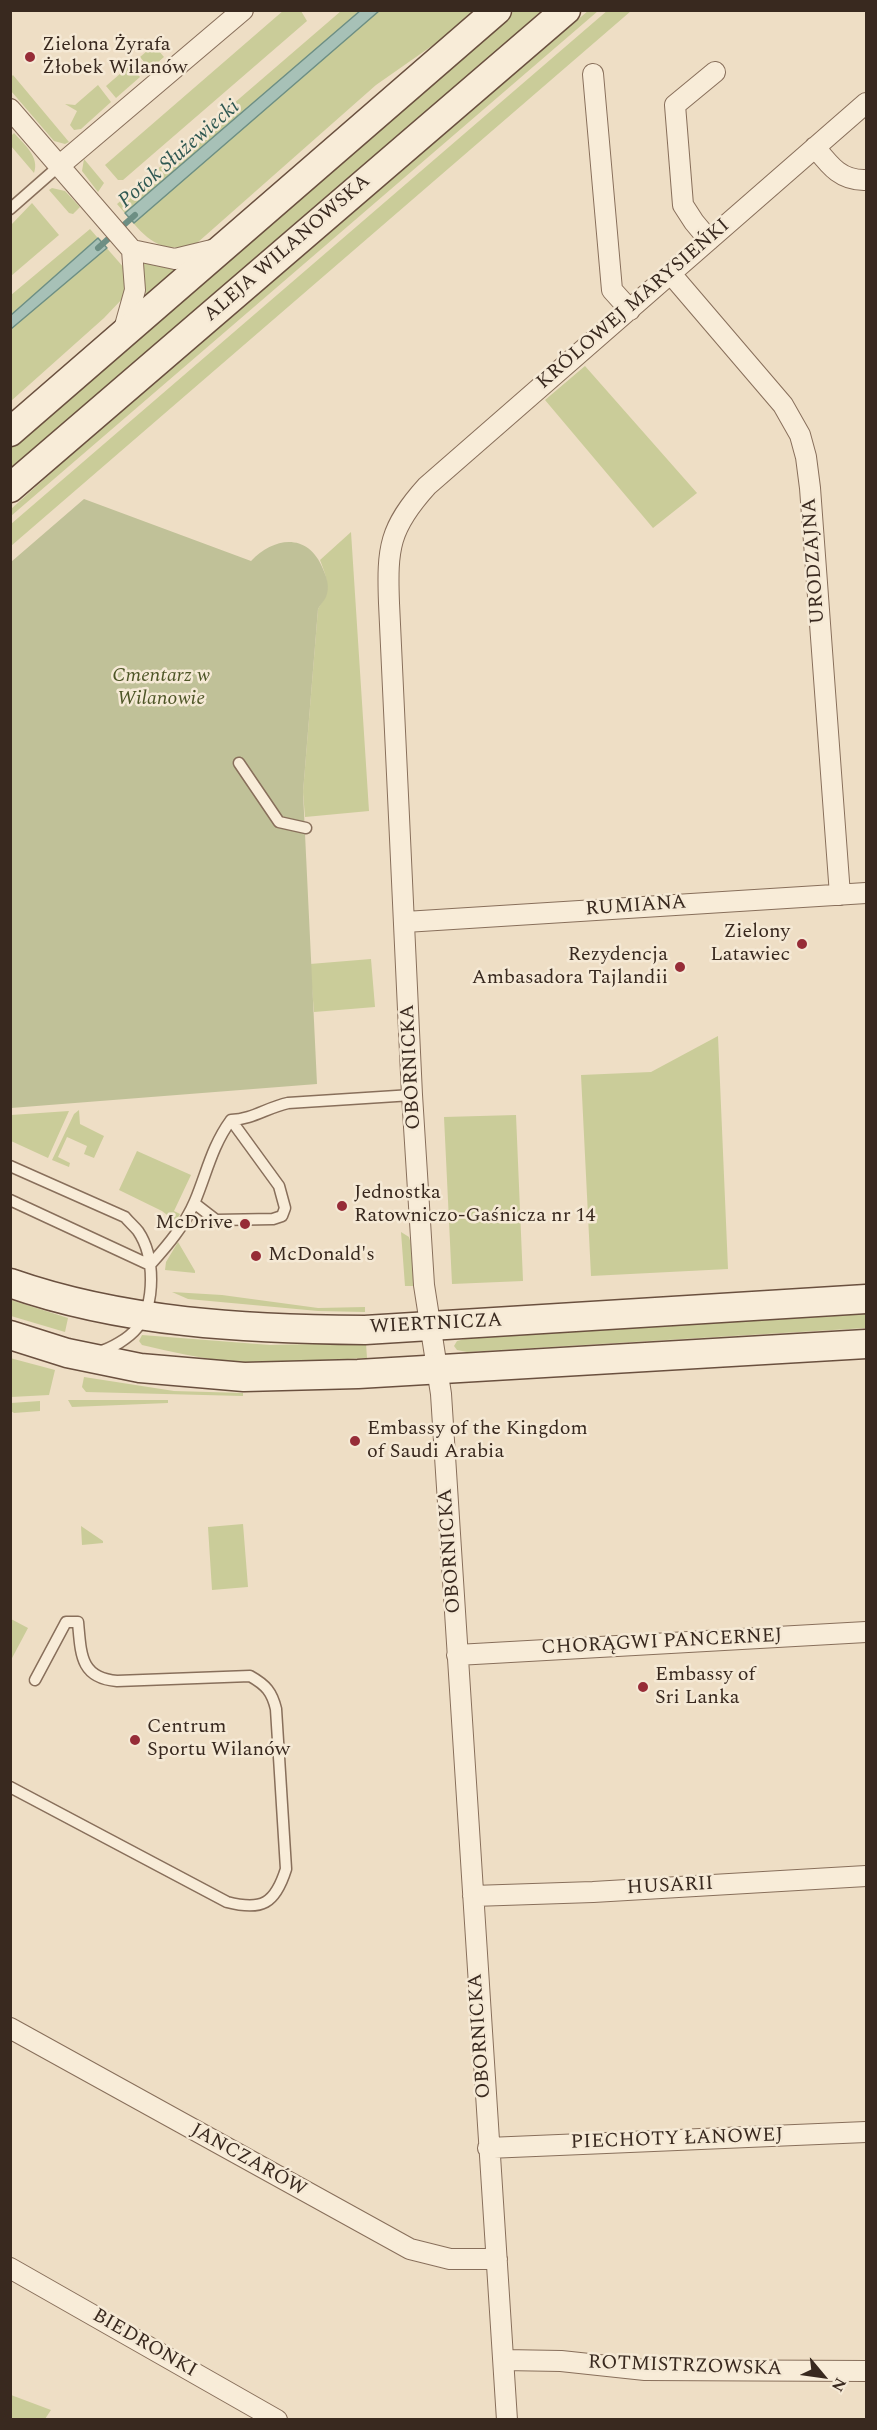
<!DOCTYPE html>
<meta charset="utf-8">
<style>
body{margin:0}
#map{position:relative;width:877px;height:2430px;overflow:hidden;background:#eedec5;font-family:Spectral,serif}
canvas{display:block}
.frame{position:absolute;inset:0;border:12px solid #39291f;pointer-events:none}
.north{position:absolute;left:793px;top:2346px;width:60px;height:60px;-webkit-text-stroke:4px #f5e9d5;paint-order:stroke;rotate:119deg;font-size:16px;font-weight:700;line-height:24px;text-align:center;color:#39291f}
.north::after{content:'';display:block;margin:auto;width:21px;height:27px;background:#39291f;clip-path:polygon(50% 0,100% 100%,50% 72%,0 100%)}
</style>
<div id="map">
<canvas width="877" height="2430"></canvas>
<div class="frame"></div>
<div class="north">N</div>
</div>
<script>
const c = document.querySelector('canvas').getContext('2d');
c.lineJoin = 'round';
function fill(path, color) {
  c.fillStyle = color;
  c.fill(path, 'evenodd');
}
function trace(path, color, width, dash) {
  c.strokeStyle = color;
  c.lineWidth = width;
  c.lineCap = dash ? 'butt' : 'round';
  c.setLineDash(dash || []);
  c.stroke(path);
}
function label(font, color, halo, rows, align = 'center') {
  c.font = font + ' Spectral,serif';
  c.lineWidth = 5;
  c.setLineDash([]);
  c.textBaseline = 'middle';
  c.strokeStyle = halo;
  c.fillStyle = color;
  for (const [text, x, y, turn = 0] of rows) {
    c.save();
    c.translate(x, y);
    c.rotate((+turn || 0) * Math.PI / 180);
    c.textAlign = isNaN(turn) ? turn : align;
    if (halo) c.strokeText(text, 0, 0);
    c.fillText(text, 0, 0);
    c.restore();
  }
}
fill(new Path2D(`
 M 284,10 L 301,11 L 307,21 L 123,180 L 118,180 L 105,165 Z
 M 589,10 L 598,11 L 11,516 L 11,509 L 60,465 Z
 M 608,10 L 631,11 L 11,546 L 11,524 Z
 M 341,11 L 474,11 L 436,43 L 376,85 L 197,243 C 155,258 142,232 117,204 Z
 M 514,11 L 547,11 L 11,475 L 10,446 Z
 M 154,45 L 164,57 L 150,69 L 140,57 Z
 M 128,62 L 140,77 L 116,98 L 106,86 L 129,66 Z
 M 13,75 L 69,142 L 65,144 L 54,141 L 11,91 L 11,77 Z
 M 98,85 L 111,102 L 81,129 L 74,130 L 70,125 L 77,111 L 65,104 L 75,105 Z
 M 14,133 C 24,144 40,157 34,173 L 11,146 L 11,136 Z
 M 84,159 L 104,183 L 98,192 L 82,171 Z
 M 52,188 L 65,191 L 80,207 L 73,214 L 69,213 L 49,190 Z
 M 32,203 L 59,235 L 11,276 L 11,225 Z
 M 90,229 L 125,269 L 128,282 L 124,297 L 104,318 L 11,401 L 11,295 Z
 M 139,257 L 173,268 L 176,271 L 147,300 Z
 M 585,366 L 697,493 L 653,528 L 545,400 Z
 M 351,532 L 369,811 L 305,817 L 303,792 L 318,609 C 331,588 328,581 320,560 Z
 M 371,959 L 375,1007 L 314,1012 L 310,964 Z
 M 718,1036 L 728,1269 L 591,1276 L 581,1075 L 651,1072 Z
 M 79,1110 L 80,1124 L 104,1136 L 94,1158 L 84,1154 L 87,1146 L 67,1137 L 58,1157 L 70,1163 L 69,1167 L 52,1160 L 74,1114 Z
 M 69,1111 L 48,1158 L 11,1141 L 11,1115 Z
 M 516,1115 L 523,1281 L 452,1284 L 444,1117 Z
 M 137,1151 L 191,1175 L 174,1211 L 180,1214 L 176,1222 L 162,1211 L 119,1190 Z
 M 401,1232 L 409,1237 L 411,1244 L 414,1286 L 405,1286 Z
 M 178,1242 L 195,1271 L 195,1273 L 165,1270 L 166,1262 Z
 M 172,1292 L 222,1295 L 318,1308 L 365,1307 L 365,1312 L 318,1311 L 188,1299 Z
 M 11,1300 L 68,1318 L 65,1332 L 11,1316 Z
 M 866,1314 L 866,1328 L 467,1352 L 457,1350 L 454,1346 L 457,1341 L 469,1338 Z
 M 142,1335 L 270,1345 L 366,1343 L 367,1358 C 321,1360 274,1365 228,1361 C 199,1358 171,1352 142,1345 L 139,1341 Z
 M 10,1358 L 55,1370 L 49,1395 L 11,1397 Z
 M 84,1377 L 174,1391 L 243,1393 L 243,1396 L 86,1392 L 82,1387 Z
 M 68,1400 L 168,1400 L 168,1403 L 72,1407 Z
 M 40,1401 L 40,1411 L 14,1413 L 11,1411 L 11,1403 Z
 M 243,1524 L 248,1587 L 212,1590 L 208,1527 Z
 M 81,1526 L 103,1541 L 103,1543 L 82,1545 Z
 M 11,1619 L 28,1628 L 11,1660 Z
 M 10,2395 L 11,2395 L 51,2410 L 45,2419 L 11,2419 Z`), '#cacc99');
fill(new Path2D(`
 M 84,499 L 251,561 C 274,537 308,532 323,569 C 327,578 330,587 326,597 C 324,601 320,605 318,609 L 303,792 L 317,1084 L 11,1108 L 11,562 Z`), '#c0c198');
const water = new Path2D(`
 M 361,10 L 379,11 L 134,223 L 125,213 Z
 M 98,238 L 107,248 L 11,329 L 11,315 Z`);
fill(water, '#a7c1b7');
trace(water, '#6d8f84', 1.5);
trace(new Path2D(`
 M 98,248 L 135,215`), '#6d8f84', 6);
const lane = new Path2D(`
 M 10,209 L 59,166
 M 239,763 L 279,822 L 306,828
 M 10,1166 L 125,1217 C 129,1222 134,1226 138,1231 C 155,1256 156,1303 137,1328 C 129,1338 111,1349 98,1352
 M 10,1200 L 150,1265
 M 194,1203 L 216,1220 L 273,1219 L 282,1216 L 285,1208 L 279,1186 L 231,1120
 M 150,1265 C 167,1246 185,1225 195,1201 C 207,1172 212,1146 231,1120 C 253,1119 266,1108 288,1103 L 412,1095
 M 10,1787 L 227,1902 C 262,1911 275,1904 286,1869 L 276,1709 C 272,1692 266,1685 250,1676 L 117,1681 C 80,1678 81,1654 78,1622 L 66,1622 L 35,1680`);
const street = new Path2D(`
 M 593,74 L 612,290 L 630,310
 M 10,109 L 132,250
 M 815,147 C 830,166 841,181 866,180
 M 59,166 L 243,10
 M 709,240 L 694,222 L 683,205 L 675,105 L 715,72
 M 132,250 L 175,259 L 216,249
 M 671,274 L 783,405 L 800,435 L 806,457 L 810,488 L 840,895
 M 123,333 L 135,290 L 132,250
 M 405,922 L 866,893
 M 457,1655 L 866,1632
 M 473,1896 L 593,1892 L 866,1876
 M 10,2028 L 410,2249 L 450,2259 L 497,2259
 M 488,2148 L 866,2132
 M 10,2268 L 277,2420
 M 504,2360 L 561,2361 L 645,2370 L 866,2371
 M 507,2420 L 441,1394 L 424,1285 L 412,1095 L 389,603 C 387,548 389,528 427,486 L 866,103`);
const secondary = new Path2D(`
 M 10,432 L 497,10
 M 10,488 L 566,10
 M 10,1283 C 124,1323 246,1329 365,1330 L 866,1299
 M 10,1335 L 67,1353 L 140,1368 L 244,1377 L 358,1374 L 866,1344`);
trace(lane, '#886f5b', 13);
trace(street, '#886f5b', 22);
trace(secondary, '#6a503f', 31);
trace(lane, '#f8ecd8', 10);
trace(street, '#f8ecd8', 20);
trace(secondary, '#f8ecd8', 28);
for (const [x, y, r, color] of [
 [30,57,6,"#962c37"],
 [802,944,6,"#962c37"],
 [680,967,6,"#962c37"],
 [342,1206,6,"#962c37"],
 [245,1224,6,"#962c37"],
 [256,1256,6,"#962c37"],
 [355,1441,6,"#962c37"],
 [643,1687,6,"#962c37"],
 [135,1740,6,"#962c37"]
]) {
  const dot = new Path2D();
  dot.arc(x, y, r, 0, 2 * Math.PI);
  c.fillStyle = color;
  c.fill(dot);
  trace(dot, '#f5e9d5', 2);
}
label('20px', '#39291f', '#f5e9d5', [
 ["Zielona Żyrafa",42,46],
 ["Żłobek Wilanów",42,69],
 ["Zielony",790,933,"right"],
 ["Latawiec",790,956,"right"],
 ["Rezydencja",668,956,"right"],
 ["Ambasadora Tajlandii",668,979,"right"],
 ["Jednostka",354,1194],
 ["Ratowniczo-Gaśnicza nr 14",354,1217],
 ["McDrive",233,1224,"right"],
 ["McDonald's",268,1256],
 ["Embassy of the Kingdom",367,1430],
 ["of Saudi Arabia",367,1453],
 ["Embassy of",655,1676],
 ["Sri Lanka",655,1699],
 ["Centrum",147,1728],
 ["Sportu Wilanów",147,1751]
], 'left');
label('20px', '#39291f', '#f5e9d5', [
 ["ALEJA WILANOWSKA",288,249,-41],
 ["KRÓLOWEJ MARYSIEŃKI",634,305,-41],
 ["URODZAJNA",815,561,-94],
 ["RUMIANA",636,907,-4],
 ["OBORNICKA",412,1067,-93],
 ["WIERTNICZA",436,1325,-3],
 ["OBORNICKA",451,1551,-94],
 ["CHORĄGWI PANCERNEJ",662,1643,-3],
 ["HUSARII",670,1887,-3],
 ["OBORNICKA",481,2036,-94],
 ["PIECHOTY ŁANOWEJ",677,2140,-2],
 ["JANCZARÓW",248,2161,29],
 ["BIEDRONKI",144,2344,30],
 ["ROTMISTRZOWSKA",685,2367,2]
]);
label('italic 20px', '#4d5526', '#f5e9d5', [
 ["Cmentarz w",161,677],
 ["Wilanowie",161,700]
]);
label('italic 21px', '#2f5852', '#f5e9d5', [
 ["Potok Służewiecki",180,155,-41]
]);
</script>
